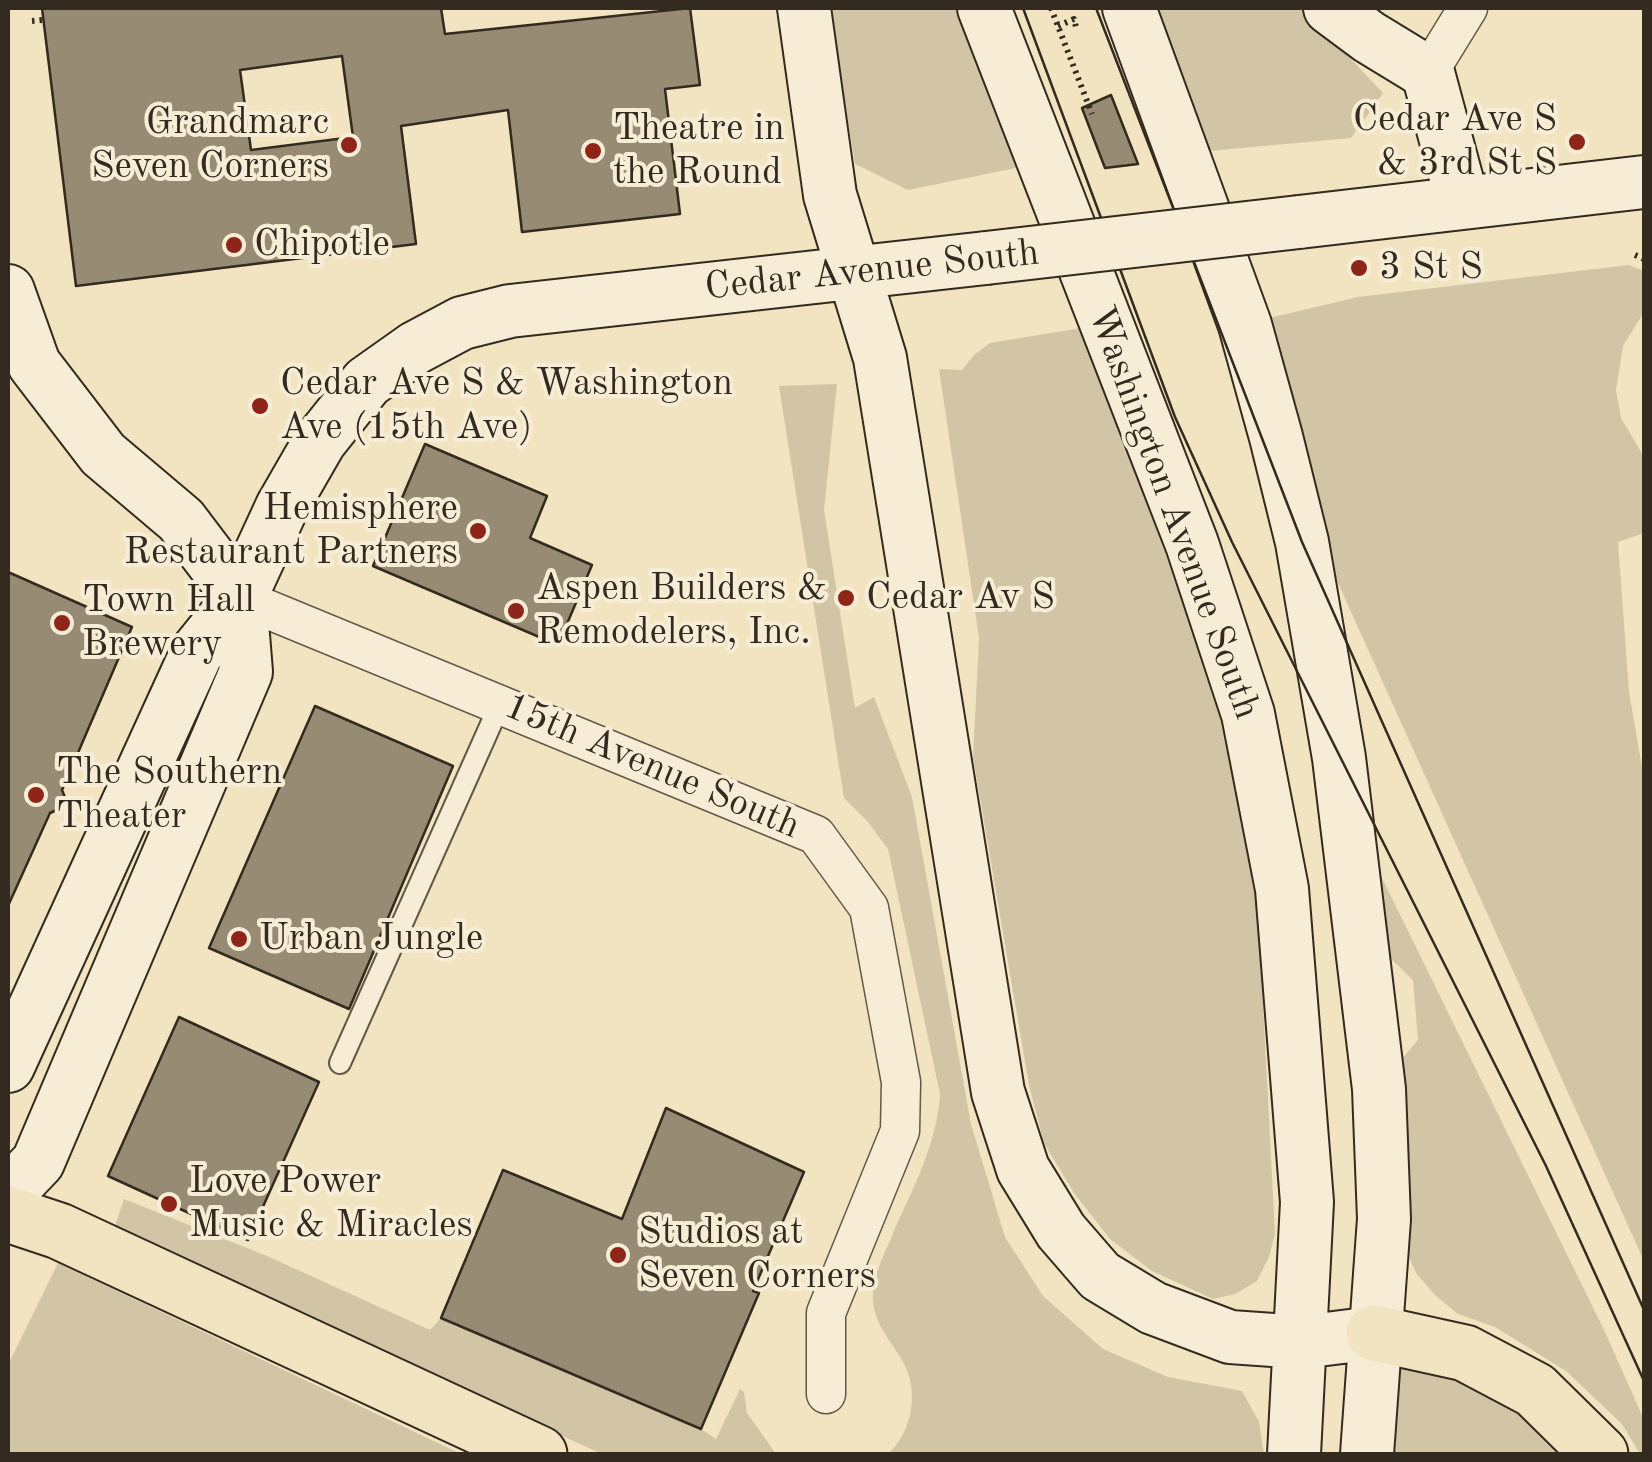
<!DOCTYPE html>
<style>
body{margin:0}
#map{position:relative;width:1652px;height:1462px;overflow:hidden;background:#f2e4c0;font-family:"Old Standard TT",serif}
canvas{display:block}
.frame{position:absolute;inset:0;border:10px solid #342b20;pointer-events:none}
</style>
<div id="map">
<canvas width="1652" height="1462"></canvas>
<div class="frame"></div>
</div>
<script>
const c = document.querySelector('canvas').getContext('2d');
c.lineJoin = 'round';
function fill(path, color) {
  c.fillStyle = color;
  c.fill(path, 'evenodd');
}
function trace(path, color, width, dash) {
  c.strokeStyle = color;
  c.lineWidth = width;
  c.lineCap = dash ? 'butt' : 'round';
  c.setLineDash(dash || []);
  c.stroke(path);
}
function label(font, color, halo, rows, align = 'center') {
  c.font = font + ' "Old Standard TT",serif';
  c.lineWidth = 8;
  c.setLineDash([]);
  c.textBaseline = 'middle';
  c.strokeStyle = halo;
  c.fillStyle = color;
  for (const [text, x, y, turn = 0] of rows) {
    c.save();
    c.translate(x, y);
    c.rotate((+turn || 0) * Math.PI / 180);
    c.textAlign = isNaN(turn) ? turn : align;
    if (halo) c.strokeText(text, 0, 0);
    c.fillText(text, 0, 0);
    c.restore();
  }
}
fill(new Path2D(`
 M 830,8 L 960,8 L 1021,167 L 908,190 L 855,164 Z
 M 1155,8 L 1303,8 L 1383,93 L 1351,138 L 1209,151 Z
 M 1629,265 L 1644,271 L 1644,312 L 1623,346 L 1616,390 L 1621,418 L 1644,457 L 1644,533 L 1618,542 L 1629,692 L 1644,779 L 1644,1261 L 1329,563 L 1265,319 L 1358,297 Z
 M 1081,328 L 1211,676 L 1242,783 L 1267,899 L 1263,1004 L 1275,1233 L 1269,1257 L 1257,1281 L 1235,1294 L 1213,1299 L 1152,1271 L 1110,1239 L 1074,1193 L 1044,1143 L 1029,1085 L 973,757 L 979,638 L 939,369 L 962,370 L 974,355 L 990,343 Z
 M 837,384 L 824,510 L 855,708 L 874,697 L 912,797 L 971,1124 L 1005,1237 L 1043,1296 L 1103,1349 L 1168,1377 L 1242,1391 L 1259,1422 L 1264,1454 L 888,1454 C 912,1432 920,1391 903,1362 C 892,1342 874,1324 873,1300 C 872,1276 885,1254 893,1233 C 913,1188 937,1144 940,1094 L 888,849 L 868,822 L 844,798 L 779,386 Z
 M 1381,876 L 1606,1334 L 1644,1420 L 1644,1454 L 1640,1454 L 1622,1424 L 1566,1371 L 1495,1327 L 1458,1314 L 1435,1295 L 1416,1273 L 1405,1248 L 1396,1066 L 1418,1040 L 1413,980 L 1390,958 Z
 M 124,1199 L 267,1256 L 430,1330 L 441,1318 L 701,1429 L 716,1439 L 740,1389 L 744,1392 L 747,1413 L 776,1454 L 602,1454 L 113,1232 Z
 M 58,1263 L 461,1454 L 8,1454 L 8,1365 Z
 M 1409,1357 L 1505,1394 L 1568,1454 L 1394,1454 L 1397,1365 Z`), '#d2c5a5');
const building = new Path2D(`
 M 42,8 L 441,8 L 445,34 L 690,8 L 700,85 L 665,89 L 680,214 L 522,232 L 508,110 L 401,126 L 416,244 L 76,286 ZM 342,56 L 353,137 L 251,150 L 240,70 Z
 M 1111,95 L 1138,164 L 1105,168 L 1082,108 Z
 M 425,444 L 547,496 L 530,538 L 592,565 L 558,645 L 373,566 Z
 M 8,572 L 132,627 L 62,790 L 68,805 L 50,813 L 8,906 Z
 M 315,706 L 453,766 L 349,1009 L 209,948 Z
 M 179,1017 L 319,1082 L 248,1240 L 108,1176 Z
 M 666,1108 L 804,1172 L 753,1291 L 759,1293 L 701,1429 L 441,1318 L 503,1170 L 622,1219 Z`);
fill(building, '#978b73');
trace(building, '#342b20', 2.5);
const lane = new Path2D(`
 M 340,1063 L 500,704`);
const street = new Path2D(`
 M 1428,73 L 1468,8
 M 240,598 L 816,835 L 869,908 L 901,1082 L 900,1131 L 826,1313 L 826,1394`);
const secondary = new Path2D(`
 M 804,8 L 830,195 L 880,358 L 998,1092 L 1023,1169 L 1061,1231 L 1100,1276 L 1153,1308 L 1230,1337 L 1302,1342 L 1374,1333
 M 984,8 L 1192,544 L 1248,714 L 1282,889 L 1307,1202 L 1294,1454
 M 1129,8 L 1245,325 L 1276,437 L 1302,542 L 1339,758 L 1379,1089 L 1384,1219 L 1367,1454
 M 1330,8 L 1369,37 L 1428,73 L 1463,203
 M 1299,222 L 1644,182
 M 8,291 L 34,364 L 103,454 L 181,520 L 240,598 L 246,672 L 38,1162 L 15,1186 L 8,1190
 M 8,1066 L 198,650 L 240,598 L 282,507 L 320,441 L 367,382 L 415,348 L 462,323 L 510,311 L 986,258`);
const highway = new Path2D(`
 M 8,1214 L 59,1231 L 539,1454
 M 1374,1333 L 1465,1353 L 1535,1390 L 1600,1454`);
trace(lane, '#645948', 24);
trace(street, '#645948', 41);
trace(secondary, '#342b20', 56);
trace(highway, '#342b20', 59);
trace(new Path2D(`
 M 1051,8 L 1092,114
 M 32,21 L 43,20
 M 1058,26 L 1074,19 L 1076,27
 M 1635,255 L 1644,259`), '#342b20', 6, [2.5, 5]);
trace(lane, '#f7edd6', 20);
trace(street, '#f7edd6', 38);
trace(secondary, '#f7edd6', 52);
trace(highway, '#f2e4c0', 55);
trace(new Path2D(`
 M 1023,8 L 1175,417 L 1232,542 L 1546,1166 L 1644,1381
 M 1096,8 L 1302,542 L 1644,1310`), '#342b20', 2.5);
const secondaryBridge = new Path2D(`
 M 986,258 L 1299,222`);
trace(secondaryBridge, '#342b20', 56, []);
trace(secondaryBridge, '#f7edd6', 52);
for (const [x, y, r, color] of [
 [1577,142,10,"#8f2418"],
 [349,145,10,"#8f2418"],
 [593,151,10,"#8f2418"],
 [234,245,10,"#8f2418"],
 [1359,268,10,"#8f2418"],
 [260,406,10,"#8f2418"],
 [478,531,10,"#8f2418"],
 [846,598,10,"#8f2418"],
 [516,611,10,"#8f2418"],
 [62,623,10,"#8f2418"],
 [36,795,10,"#8f2418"],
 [239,939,10,"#8f2418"],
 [169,1204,10,"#8f2418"],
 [618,1255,10,"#8f2418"]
]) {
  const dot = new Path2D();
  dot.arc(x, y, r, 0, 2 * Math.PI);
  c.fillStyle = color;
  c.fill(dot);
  trace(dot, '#f7edd6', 4);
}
label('38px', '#342b20', '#f7edd6', [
 ["Cedar Ave S",1557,120,"right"],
 ["& 3rd St S",1557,164,"right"],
 ["Grandmarc",329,123,"right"],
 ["Seven Corners",329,167,"right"],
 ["Theatre in",613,129],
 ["the Round",613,173],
 ["Chipotle",254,245],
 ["3 St S",1379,268],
 ["Cedar Ave S & Washington",280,384],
 ["Ave (15th Ave)",280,428],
 ["Hemisphere",458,509,"right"],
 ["Restaurant Partners",458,553,"right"],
 ["Aspen Builders &",536,589],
 ["Remodelers, Inc.",536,633],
 ["Cedar Av S",866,598],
 ["Town Hall",82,601],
 ["Brewery",82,645],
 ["The Southern",56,773],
 ["Theater",56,817],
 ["Urban Jungle",259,939],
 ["Love Power",189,1182],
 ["Music & Miracles",189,1226],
 ["Studios at",638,1233],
 ["Seven Corners",638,1277]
], 'left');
label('38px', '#342b20', '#f7edd6', [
 ["Cedar Avenue South",872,271,-6],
 ["Washington Avenue South",1173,513,70],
 ["15th Avenue South",652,767,23]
]);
</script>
